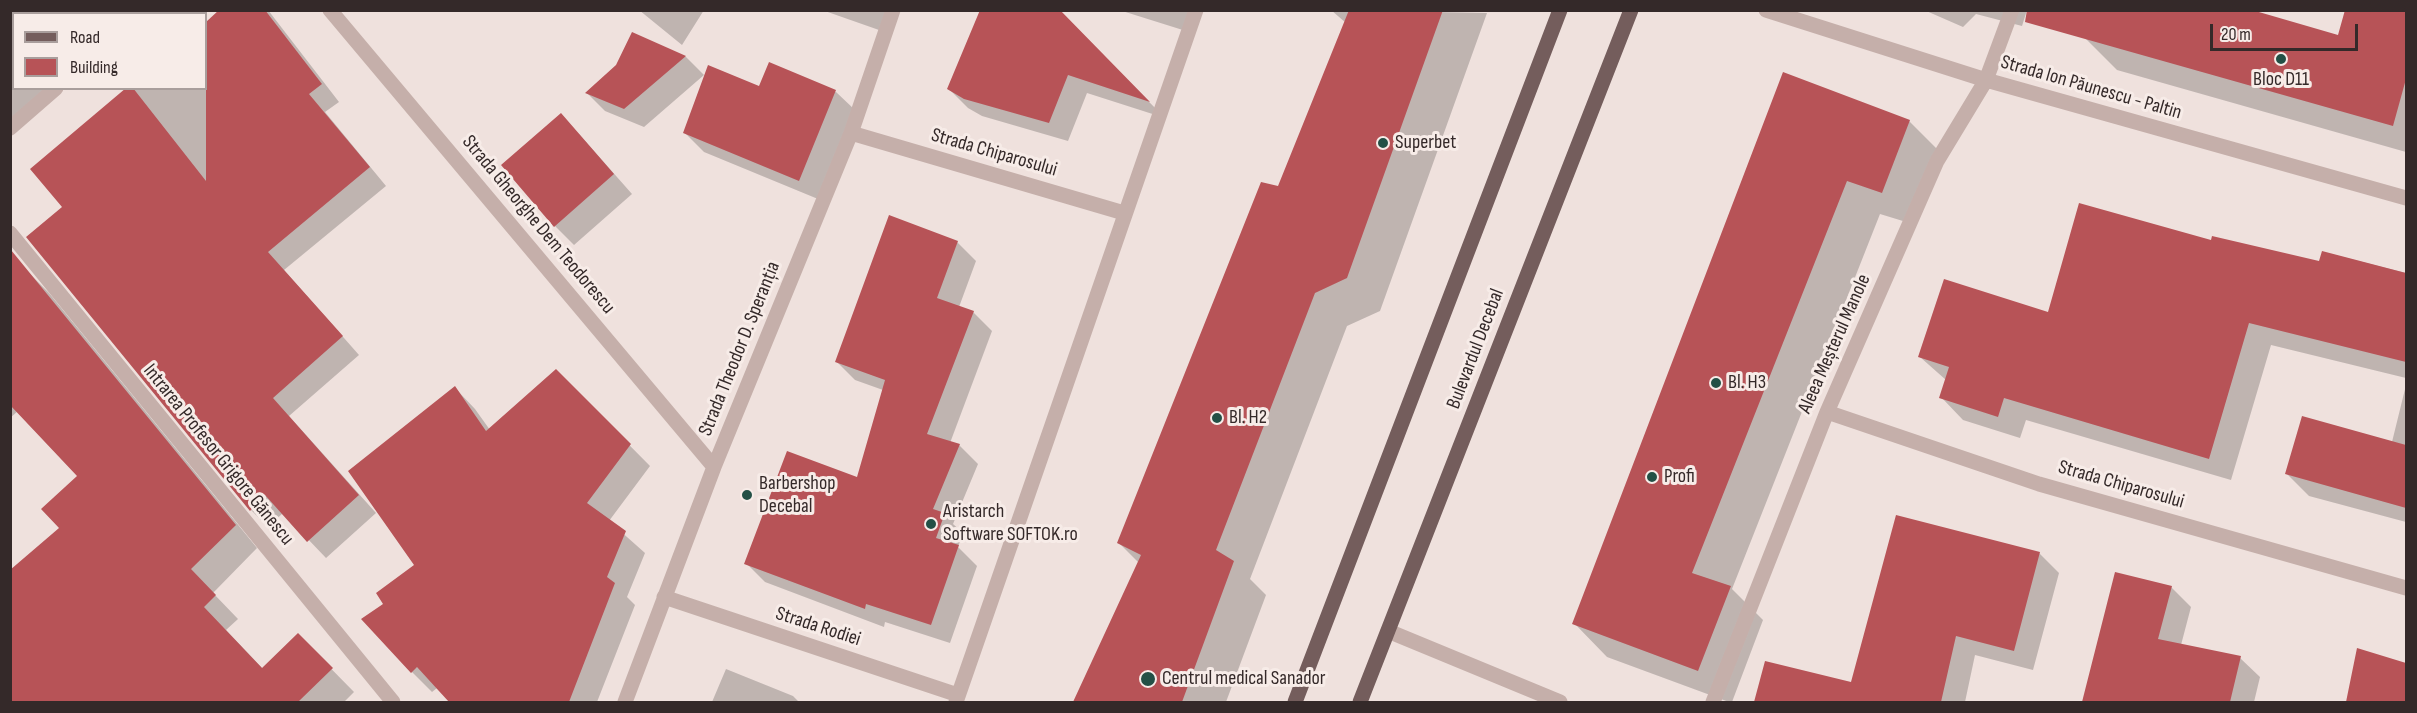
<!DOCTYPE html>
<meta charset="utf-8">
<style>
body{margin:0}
#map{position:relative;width:2417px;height:713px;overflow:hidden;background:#efe1dd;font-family:"Sofia Sans Condensed",sans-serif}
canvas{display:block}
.frame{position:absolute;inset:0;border:12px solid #342929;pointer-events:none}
.legend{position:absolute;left:12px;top:12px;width:195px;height:78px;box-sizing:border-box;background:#f7ece8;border:2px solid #a99e9c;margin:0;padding:8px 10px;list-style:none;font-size:18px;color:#342929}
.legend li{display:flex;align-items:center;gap:12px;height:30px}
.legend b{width:30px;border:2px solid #a99e9c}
.scale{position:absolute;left:2210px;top:24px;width:148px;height:27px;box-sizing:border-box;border:3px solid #342929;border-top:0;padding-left:8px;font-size:18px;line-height:21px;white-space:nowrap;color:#342929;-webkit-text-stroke:4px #f7ece8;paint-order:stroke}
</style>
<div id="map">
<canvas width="2417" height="713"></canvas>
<div class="frame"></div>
<ul class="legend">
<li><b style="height:8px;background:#745d5c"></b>Road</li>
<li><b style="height:16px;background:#b75357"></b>Building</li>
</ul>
<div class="scale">20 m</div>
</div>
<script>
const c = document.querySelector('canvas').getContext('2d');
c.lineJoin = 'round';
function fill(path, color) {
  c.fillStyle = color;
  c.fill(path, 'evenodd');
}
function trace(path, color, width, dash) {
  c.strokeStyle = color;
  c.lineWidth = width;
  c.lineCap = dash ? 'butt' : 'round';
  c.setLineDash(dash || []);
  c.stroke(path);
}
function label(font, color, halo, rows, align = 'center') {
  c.font = font + ' "Sofia Sans Condensed",sans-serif';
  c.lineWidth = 6;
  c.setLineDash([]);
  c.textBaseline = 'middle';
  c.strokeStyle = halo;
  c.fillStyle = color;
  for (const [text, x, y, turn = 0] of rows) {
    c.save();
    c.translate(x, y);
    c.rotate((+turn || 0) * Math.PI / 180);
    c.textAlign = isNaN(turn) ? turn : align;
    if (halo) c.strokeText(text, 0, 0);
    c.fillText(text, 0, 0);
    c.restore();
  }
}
fill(new Path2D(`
 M 122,10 L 155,10 L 151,14 L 125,14 Z
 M 221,10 L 268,10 L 339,102 L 325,112 L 386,186 L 284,270 L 359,355 L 289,416 L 376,513 L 326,558 L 283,513 L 268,527 L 251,510 L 64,208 L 128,88 L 206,88 L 206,24 Z
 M 639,10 L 704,10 L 682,45 Z
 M 822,10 L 886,10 L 879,30 Z
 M 1058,10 L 1165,118 L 1087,93 L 1068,141 L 982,116 L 968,108 L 949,89 Z
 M 1119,10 L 1191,10 L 1186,31 Z
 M 1331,10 L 1487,13 L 1380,311 L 1347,326 L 1250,579 L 1266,595 L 1226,702 L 1075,702 L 1139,563 L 1119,543 L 1279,187 L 1346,23 Z
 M 1924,10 L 2027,10 L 2022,26 L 1976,14 L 1963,27 Z
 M 2347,10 L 2406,10 L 2406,152 L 2117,70 L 2085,38 L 2339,37 Z
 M 632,34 L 686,57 L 704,75 L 644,127 L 605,111 L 587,93 L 618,66 Z
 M 10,35 L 14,38 L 14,88 L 54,88 L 10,123 Z
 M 770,64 L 836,92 L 855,110 L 818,199 L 704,152 L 685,133 L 760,88 Z
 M 1784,74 L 1909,121 L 1942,154 L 1916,225 L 1880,214 L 1732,589 L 1763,620 L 1732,702 L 1729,702 L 1607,657 L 1574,623 Z
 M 579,134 L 632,194 L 574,245 L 555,226 Z
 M 957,242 L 976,261 L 959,307 L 973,312 L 992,331 L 950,443 L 959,445 L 978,464 L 953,524 L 963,533 L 958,547 L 977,566 L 950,643 L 885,622 L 884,627 L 765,582 L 746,563 L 858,479 L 883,390 L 855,380 L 836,361 Z
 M 2212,242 L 2320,262 L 2323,252 L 2406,273 L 2406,378 L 2271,345 L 2231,480 L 2026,420 L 2020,438 L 1963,420 L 1941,397 L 1946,380 L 1920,357 L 2049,314 Z
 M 26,270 L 49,293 L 257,548 L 213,593 L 238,619 L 226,630 L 263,669 L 298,635 L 354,692 L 344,702 L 200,702 L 192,694 L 182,702 L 10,702 L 10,572 L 61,528 L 79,476 L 18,411 L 10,418 L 10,283 Z
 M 556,371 L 650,466 L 609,521 L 645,553 L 627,597 L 635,605 L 597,702 L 451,702 L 437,688 L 432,692 L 412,672 L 385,604 L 416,566 L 455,388 L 475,409 L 490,430 Z
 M 2406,385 L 2406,522 L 2309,496 L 2287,474 L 2392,442 Z
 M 2039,553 L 2059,573 L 2033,670 L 1975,655 L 1965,702 L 1756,702 L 1768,663 L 1852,684 Z
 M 2116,574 L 2171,587 L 2191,607 L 2181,645 L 2240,658 L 2260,677 L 2254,702 L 2084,702 Z
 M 2358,650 L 2406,664 L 2406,702 L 2347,702 Z
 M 726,669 L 793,696 L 799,702 L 712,702 Z`), '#0003');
fill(new Path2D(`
 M 219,10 L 265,10 L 322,84 L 309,94 L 370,167 L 268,252 L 343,336 L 273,398 L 359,495 L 307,542 L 265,495 L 250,511 L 26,237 L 62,207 L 30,169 L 126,88 L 133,88 L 206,181 L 206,22 Z
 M 980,10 L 1060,10 L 1150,102 L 1068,75 L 1049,123 L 964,99 L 947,89 Z
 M 1349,10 L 1443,10 L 1347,278 L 1315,293 L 1216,550 L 1234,561 L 1182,702 L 1073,702 L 1141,555 L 1117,543 L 1261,182 L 1278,186 Z
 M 2027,10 L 2252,10 L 2338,35 L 2345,10 L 2406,10 L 2406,79 L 2393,126 L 2025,22 Z
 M 632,32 L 686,56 L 624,109 L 585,93 L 616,65 Z
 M 769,62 L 836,90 L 799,181 L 683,133 L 708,65 L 759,86 Z
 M 1783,72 L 1910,120 L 1882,193 L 1847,181 L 1692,573 L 1731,586 L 1698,671 L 1572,624 Z
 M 561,113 L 614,174 L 554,227 L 501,165 Z
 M 2079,203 L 2211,240 L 2212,236 L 2319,261 L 2322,251 L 2406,273 L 2406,362 L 2249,323 L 2209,459 L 2004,398 L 1998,417 L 1939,398 L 1949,367 L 1918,357 L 1944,279 L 2048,312 Z
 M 889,215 L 958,241 L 937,298 L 974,311 L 927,434 L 960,444 L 933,509 L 945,513 L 936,538 L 959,545 L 931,625 L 866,604 L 865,609 L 744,564 L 787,451 L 857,477 L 885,380 L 835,362 Z
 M 11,250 L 236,525 L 191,569 L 216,595 L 204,607 L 262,668 L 298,633 L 333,668 L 298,702 L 10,702 L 10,570 L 59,528 L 41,509 L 77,476 L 10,405 Z
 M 556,369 L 631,444 L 587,503 L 626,531 L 607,577 L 615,583 L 569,702 L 449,702 L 417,667 L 411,673 L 361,619 L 383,604 L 376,593 L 414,565 L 348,471 L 455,386 L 486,431 Z
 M 2302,416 L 2406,445 L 2406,508 L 2285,474 Z
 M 1896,515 L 2040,552 L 2014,651 L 1956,636 L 1941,702 L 1754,702 L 1765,661 L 1851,682 Z
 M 2115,572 L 2172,586 L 2158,639 L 2241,656 L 2230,702 L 2082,702 Z
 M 2357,648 L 2406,663 L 2406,702 L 2346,702 Z`), '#b75357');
trace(new Path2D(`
 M 330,10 L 714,467
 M 1766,10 L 1986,80 L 2406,198
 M 148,14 L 151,10
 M 10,128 L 56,88
 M 851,133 L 1124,213
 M 10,233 L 393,702
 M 1827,412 L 2039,484 L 2406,588
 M 664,597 L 958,695
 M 1388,631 L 1560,702
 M 625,702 L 714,467 L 851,133 L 893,10
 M 956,702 L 1196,10
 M 1713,702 L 1827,412 L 1937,161 L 1986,80 L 2012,10`), '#c5afaa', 15);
trace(new Path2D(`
 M 1295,702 L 1560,10
 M 1360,702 L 1631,10`), '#745d5c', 15);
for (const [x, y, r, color] of [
 [2281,59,6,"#235046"],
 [1383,143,6,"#235046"],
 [1716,383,6,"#235046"],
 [1217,418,6,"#235046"],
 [1652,477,6,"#235046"],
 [747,495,6,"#235046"],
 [931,524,6,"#235046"],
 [1148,679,8,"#235046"]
]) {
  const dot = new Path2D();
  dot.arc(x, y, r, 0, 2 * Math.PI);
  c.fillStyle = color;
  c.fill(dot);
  trace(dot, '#f7ece8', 2);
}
label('20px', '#342929', '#f7ece8', [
 ["Bloc D11",2281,80,"center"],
 ["Superbet",1395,143],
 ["Bl. H3",1728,383],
 ["Bl. H2",1229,418],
 ["Profi",1664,477],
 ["Barbershop",759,484],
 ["Decebal",759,507],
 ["Aristarch",943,512],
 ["Software SOFTOK.ro",943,535],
 ["Centrul medical Sanador",1162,679]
], 'left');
label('20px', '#342929', '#f7ece8', [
 ["Strada Ion Păunescu - Paltin",2091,88,16],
 ["Strada Chiparosului",994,153,16],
 ["Strada Gheorghe Dem Teodorescu",538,225,50],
 ["Aleea Meșterul Manole",1835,344,-66],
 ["Strada Theodor D. Speranția",740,349,-68],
 ["Bulevardul Decebal",1476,349,-69],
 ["Intrarea Profesor Grigore Gănescu",218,455,51],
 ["Strada Chiparosului",2121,485,16],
 ["Strada Rodiei",818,627,18]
]);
</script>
